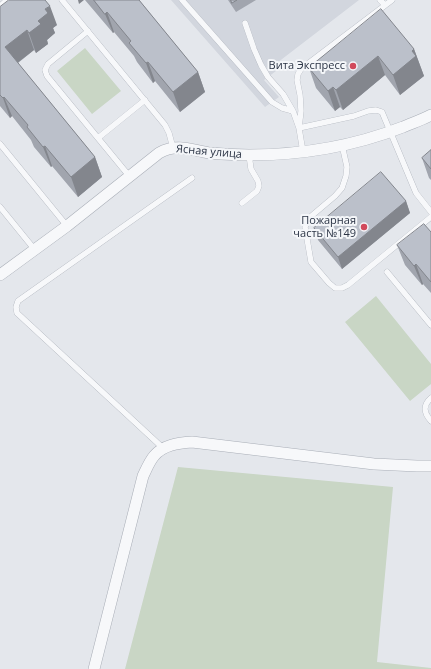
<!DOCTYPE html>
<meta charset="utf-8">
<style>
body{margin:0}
canvas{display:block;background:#e4e7ec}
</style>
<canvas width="431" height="669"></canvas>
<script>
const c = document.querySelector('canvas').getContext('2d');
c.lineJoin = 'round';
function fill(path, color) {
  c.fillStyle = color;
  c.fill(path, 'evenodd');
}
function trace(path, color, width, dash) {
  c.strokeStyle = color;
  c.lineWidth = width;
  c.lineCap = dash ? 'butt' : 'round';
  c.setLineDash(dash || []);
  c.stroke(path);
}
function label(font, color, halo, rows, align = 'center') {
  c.font = font + ' "Open Sans",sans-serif';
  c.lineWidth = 4;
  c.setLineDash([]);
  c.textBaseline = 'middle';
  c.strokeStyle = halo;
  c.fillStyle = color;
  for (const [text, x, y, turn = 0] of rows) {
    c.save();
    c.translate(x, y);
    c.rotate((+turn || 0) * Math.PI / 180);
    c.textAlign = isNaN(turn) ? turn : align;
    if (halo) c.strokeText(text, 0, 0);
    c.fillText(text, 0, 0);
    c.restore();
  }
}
fill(new Path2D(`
 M 171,0 L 359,0 L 273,66 L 276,71 L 264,80 L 279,97 L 265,107 Z`), '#d2d6de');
fill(new Path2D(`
 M 85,48 L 121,91 L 92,114 L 57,71 Z
 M 376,296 L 431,364 L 431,384 L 410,401 L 345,322 Z
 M 178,467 L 393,487 L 377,662 L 431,668 L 431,669 L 125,669 Z`), '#c9d6c5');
const lane = new Path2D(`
 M 62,0 L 165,125 L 169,133 L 173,148
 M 182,0 L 272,102 L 282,108 L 293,111 L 299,128 L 303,152
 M 380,0 L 385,5
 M 392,0 L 301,69 L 298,74 L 297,80 L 300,95 L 301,111 L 299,128 L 354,116 L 368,111 L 376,110 L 382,112 L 416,193 L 431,212
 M 0,6 L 7,0
 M 245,23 L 254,49 L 261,65 L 268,77 L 283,94 L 293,111
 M 88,31 L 48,64 L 45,70 L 47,76 L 130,177
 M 98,138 L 145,100
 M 0,144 L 67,226
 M 342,145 L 347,167 L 346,176 L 342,188 L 335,196 L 309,218 L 305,227 L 311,262 L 329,283 L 335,288 L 342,288 L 348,285 L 431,217
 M 242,203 L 257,191 L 259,186 L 258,181 L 251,169 L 249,155
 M 0,207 L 35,250
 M 387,272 L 431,325
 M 431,398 C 422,406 424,413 431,421
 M 163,448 L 17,313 L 16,307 L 18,301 L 192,178`);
const street = new Path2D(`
 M 0,275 L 67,226 L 159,153 C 177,143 191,150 209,153 C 222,154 236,155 249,155 C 301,155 354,146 403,127 C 412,123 422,120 431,115
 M 94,669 L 143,476 C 146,470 149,462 154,456 C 163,445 178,443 192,442 L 374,464 L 417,466 L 431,466`);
trace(lane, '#a9aeb7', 6);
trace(street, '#a9aeb7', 12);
trace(lane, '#f7f8fa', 5.5);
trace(street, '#f7f8fa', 11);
fill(new Path2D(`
 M 85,0 L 139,0 L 198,72 L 205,92 L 180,112 L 155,81 L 153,83 L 137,62 L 134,56 L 114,32 L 113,33 Z
 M 228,0 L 256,0 L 236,12 Z
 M 0,7 L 57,25 L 53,28 L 55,33 L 47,40 L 48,44 L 36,53 L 34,50 L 18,63 L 95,157 L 102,177 L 78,197 L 52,166 L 51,167 L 34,147 L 31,140 L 12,116 L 10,118 L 0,106 Z
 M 414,49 L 424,76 L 400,95 L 385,75 L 343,110 L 340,107 L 335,111 L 316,88 L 309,68 Z
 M 431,150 L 431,180 L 429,178 L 422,158 Z
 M 406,201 L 410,213 L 342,269 L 318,240 L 314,228 Z
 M 431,232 L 431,293 L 423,284 L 422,285 L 405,265 L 397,245 Z`), '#a1a5ae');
fill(new Path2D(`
 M 78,0 L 84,0 L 79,4 Z
 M 50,6 L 57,25 L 53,28 L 55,33 L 47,40 L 48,44 L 36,53 L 29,33 L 38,21 L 45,9 Z
 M 107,12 L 114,32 L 113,33 L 105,14 Z
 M 27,30 L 34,50 L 12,67 L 5,47 Z
 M 414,49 L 424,76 L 400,95 L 393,75 L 412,51 Z
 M 378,56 L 385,75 L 343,110 L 336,90 Z
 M 148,62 L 155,81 L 153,83 L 146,63 Z
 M 198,72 L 205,92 L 180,112 L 173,92 Z
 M 333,87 L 340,107 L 335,111 L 328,91 Z
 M 4,97 L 12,116 L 10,118 L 3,98 Z
 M 45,146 L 52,166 L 51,167 L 43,147 Z
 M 95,157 L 102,177 L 78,197 L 71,177 Z
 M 406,201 L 410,213 L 342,269 L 338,257 Z
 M 416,264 L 423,284 L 422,285 L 414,266 Z`), '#83868d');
const building = new Path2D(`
 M 9,0 L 45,0 L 50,6 L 45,9 L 48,13 L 38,21 L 41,24 L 29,33 L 27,30 L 5,47 L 95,157 L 71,177 L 45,146 L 43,147 L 27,127 L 28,125 L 4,97 L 3,98 L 0,95 L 0,7 Z
 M 94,0 L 139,0 L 198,72 L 173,92 L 148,62 L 146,63 L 129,43 L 131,41 L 107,12 L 105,14 Z
 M 231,0 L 237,0 L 232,3 Z
 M 381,9 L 414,49 L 412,51 L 416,56 L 393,75 L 378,56 L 336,90 L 333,87 L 328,91 L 309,68 Z
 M 431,150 L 431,169 L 422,158 Z
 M 381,172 L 406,201 L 338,257 L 314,228 Z
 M 424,224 L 431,232 L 431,282 L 416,264 L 414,266 L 397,245 Z`);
fill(building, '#bbc0ca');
trace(building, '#83868d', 1);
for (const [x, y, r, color] of [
 [353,66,4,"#d1495b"],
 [364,227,4,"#d1495b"]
]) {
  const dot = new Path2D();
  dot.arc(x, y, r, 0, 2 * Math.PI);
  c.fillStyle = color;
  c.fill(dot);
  trace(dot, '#f4f6f9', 1.5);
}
label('11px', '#2b3445', '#f4f6f9', [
 ["Вита Экспресс",345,66],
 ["Пожарная",356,221],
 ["чаcть №149",356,234]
], 'right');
label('11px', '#2b3445', '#f4f6f9', [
 ["Ясная улица",209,152,5]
]);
</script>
